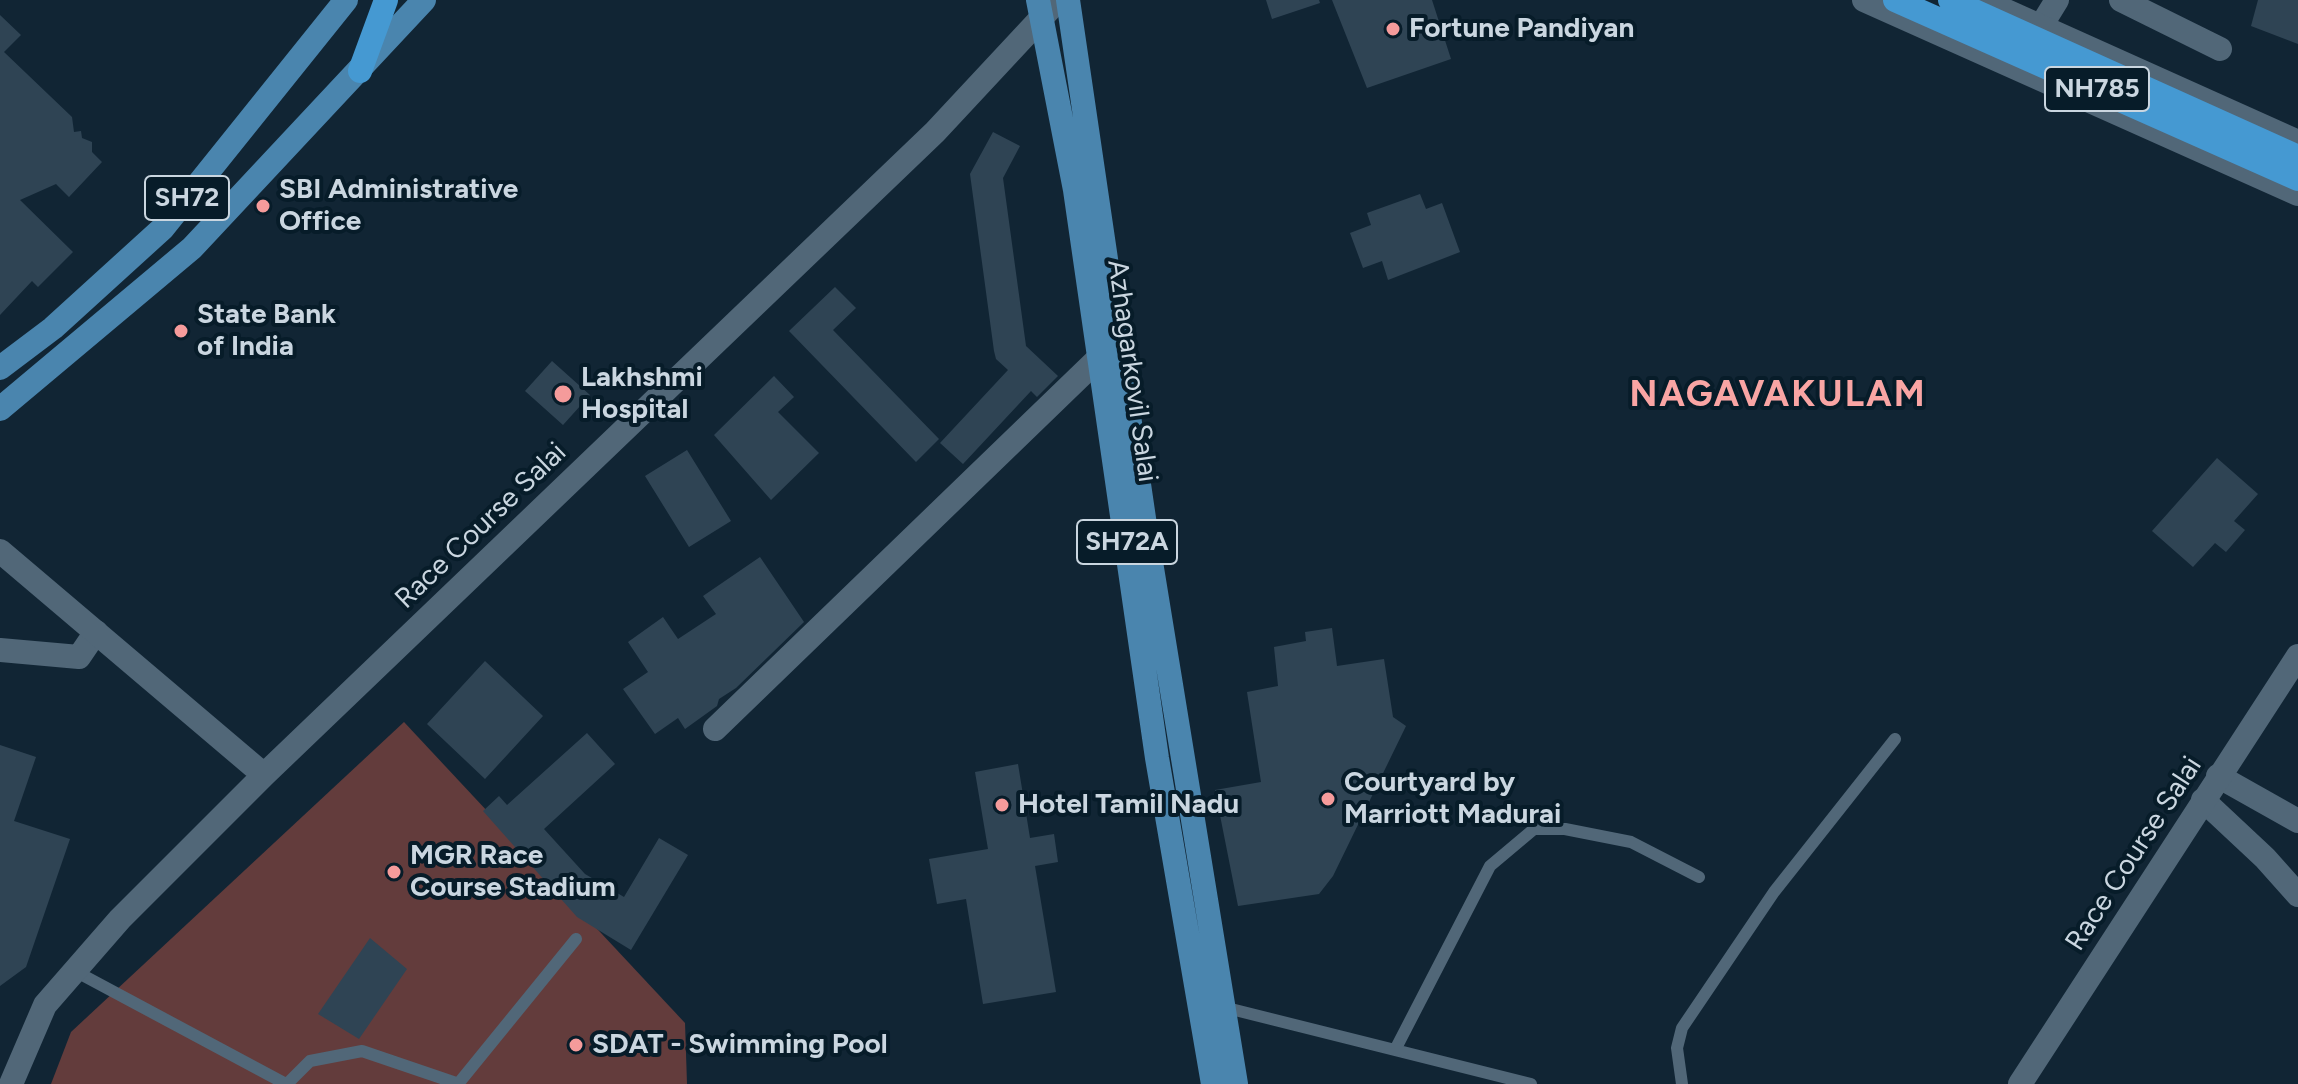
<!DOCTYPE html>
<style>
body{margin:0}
canvas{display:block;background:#112534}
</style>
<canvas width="2298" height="1084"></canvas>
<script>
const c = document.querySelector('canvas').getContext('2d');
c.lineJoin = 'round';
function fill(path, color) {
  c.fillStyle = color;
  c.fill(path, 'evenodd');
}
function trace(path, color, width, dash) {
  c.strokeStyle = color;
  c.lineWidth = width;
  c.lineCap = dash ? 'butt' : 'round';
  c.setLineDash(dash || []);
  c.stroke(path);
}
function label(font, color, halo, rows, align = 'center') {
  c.font = font + ' Figtree,sans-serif';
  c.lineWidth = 8;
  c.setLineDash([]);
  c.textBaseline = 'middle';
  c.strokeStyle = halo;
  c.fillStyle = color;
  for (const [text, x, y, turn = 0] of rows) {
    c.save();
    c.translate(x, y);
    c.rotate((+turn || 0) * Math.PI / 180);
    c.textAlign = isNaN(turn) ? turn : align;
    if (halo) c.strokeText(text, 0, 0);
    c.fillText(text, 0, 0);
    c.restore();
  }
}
fill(new Path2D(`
 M 404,722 L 685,1023 L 687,1084 L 51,1084 L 71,1032 Z`), '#633c3c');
fill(new Path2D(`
 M 1266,0 L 1319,0 L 1320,3 L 1272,19 Z
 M 1332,0 L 1432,0 L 1451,59 L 1367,88 Z
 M 2258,0 L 2298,0 L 2298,44 L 2251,26 Z
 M 0,15 L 21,35 L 4,52 L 72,117 L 74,132 L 81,131 L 82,138 L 92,142 L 92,152 L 102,162 L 69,197 L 56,184 L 20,200 L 73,252 L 38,287 L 32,281 L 0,315 Z
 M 993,132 L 1020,146 L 1003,178 L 1026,346 L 1058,376 L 1037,397 L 1031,391 L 963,464 L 940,443 L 1008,370 L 996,359 L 994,351 L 970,174 Z
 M 1420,194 L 1426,209 L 1442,203 L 1460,252 L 1388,280 L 1382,261 L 1363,268 L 1350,233 L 1371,225 L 1367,213 Z
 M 835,287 L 856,308 L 833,330 L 939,439 L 916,462 L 789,331 Z
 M 552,361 L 590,395 L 563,425 L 525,391 Z
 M 774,376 L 794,397 L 778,412 L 819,453 L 771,500 L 714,435 Z
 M 687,450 L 731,521 L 689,547 L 645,476 Z
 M 2217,458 L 2258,494 L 2234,521 L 2245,530 L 2226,552 L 2215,543 L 2193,567 L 2152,531 Z
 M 760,557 L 804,622 L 736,688 L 719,699 L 717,706 L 685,729 L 678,718 L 655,734 L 623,689 L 648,672 L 628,642 L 663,617 L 678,639 L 716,614 L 703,596 Z
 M 1332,628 L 1337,666 L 1384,659 L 1393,717 L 1406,726 L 1333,876 L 1319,894 L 1238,906 L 1215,790 L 1261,782 L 1247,692 L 1278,686 L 1274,647 L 1306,641 L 1305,632 Z
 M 485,661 L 543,716 L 485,779 L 427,724 Z
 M 587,733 L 615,764 L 544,829 L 585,874 L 624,897 L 659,838 L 688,855 L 631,950 L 577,917 L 483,811 L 499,796 L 507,805 Z
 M 0,745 L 36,757 L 14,821 L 70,839 L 26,967 L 0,986 Z
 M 1018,764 L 1030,838 L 1054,834 L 1058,862 L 1035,866 L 1056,992 L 983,1004 L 966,899 L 937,904 L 929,859 L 988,849 L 975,772 Z
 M 370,938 L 407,969 L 359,1039 L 318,1014 Z`), '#2f4454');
trace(new Path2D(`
 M 73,970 L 286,1084
 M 1223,1007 L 1531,1084
 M 1395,1050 L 1490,866 L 1534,829 L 1565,829 L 1631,842 L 1699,877
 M 287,1084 L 310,1061 L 362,1051 L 459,1084
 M 458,1084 L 576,939
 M 1682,1084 L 1677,1048 L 1682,1028 L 1774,892 L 1895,739`), '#516778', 12);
trace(new Path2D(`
 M 2121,0 L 2220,49
 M 2041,26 L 2057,0
 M 0,650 L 79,657 L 96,632
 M 715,729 L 1100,357
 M 2218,776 L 2298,821
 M 2203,800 L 2265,858 L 2298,895`), '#516778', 24);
trace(new Path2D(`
 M 1864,0 L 2298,194
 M 1982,0 L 2298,142
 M 0,551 L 264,775
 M 11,1084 L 45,1005 L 120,919 L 264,775 L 935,132 L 1058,0
 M 2020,1084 L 2298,656`), '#516778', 24);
trace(new Path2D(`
 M 1038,0 L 1075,190 L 1157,758 L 1213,1084
 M 1068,0 L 1145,525 L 1236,1084
 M 0,368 L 53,328 L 163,228 L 346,0
 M 0,409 L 192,248 L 424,0`), '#4a85ae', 24);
trace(new Path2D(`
 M 1895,0 L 2298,179
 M 1950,0 L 2298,157
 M 360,71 L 386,0`), '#4599d2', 24);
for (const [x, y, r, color] of [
 [1393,29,8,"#f59b9b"],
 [263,206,8,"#f59b9b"],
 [181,331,8,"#f59b9b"],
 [563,394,10,"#f59b9b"],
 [1328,799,8,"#f59b9b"],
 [1002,805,8,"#f59b9b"],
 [394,872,8,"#f59b9b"],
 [576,1045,8,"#f59b9b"]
]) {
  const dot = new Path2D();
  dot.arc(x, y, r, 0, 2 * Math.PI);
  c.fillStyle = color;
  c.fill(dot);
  trace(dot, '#071c29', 3);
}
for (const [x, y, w] of [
 [2097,89,104],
 [187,198,84],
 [1127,542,100]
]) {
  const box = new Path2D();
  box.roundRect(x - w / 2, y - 22, w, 44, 6);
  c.fillStyle = '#071c29';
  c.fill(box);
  trace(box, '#cad6e0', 2);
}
label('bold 26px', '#cad6e0', null, [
 ["NH785",2097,89],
 ["SH72",187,198],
 ["SH72A",1127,542]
]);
label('bold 28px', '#cad6e0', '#071c29', [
 ["Fortune Pandiyan",1409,29],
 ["SBI Administrative",279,190],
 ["Office",279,222],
 ["State Bank",197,315],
 ["of India",197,347],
 ["Lakhshmi",581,378],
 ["Hospital",581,410],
 ["Courtyard by",1344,783],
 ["Marriott Madurai",1344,815],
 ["Hotel Tamil Nadu",1018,805],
 ["MGR Race",410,856],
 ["Course Stadium",410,888],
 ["SDAT - Swimming Pool",592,1045]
], 'left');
label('28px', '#cad6e0', '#071c29', [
 ["Azhagarkovil Salai",1132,371,82],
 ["Race Course Salai",481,526,-44],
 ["Race Course Salai",2134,854,-57]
]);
c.letterSpacing = '2px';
label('bold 36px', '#f9a5a4', '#071c29', [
 ["NAGAVAKULAM",1778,395]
]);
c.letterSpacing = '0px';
</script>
